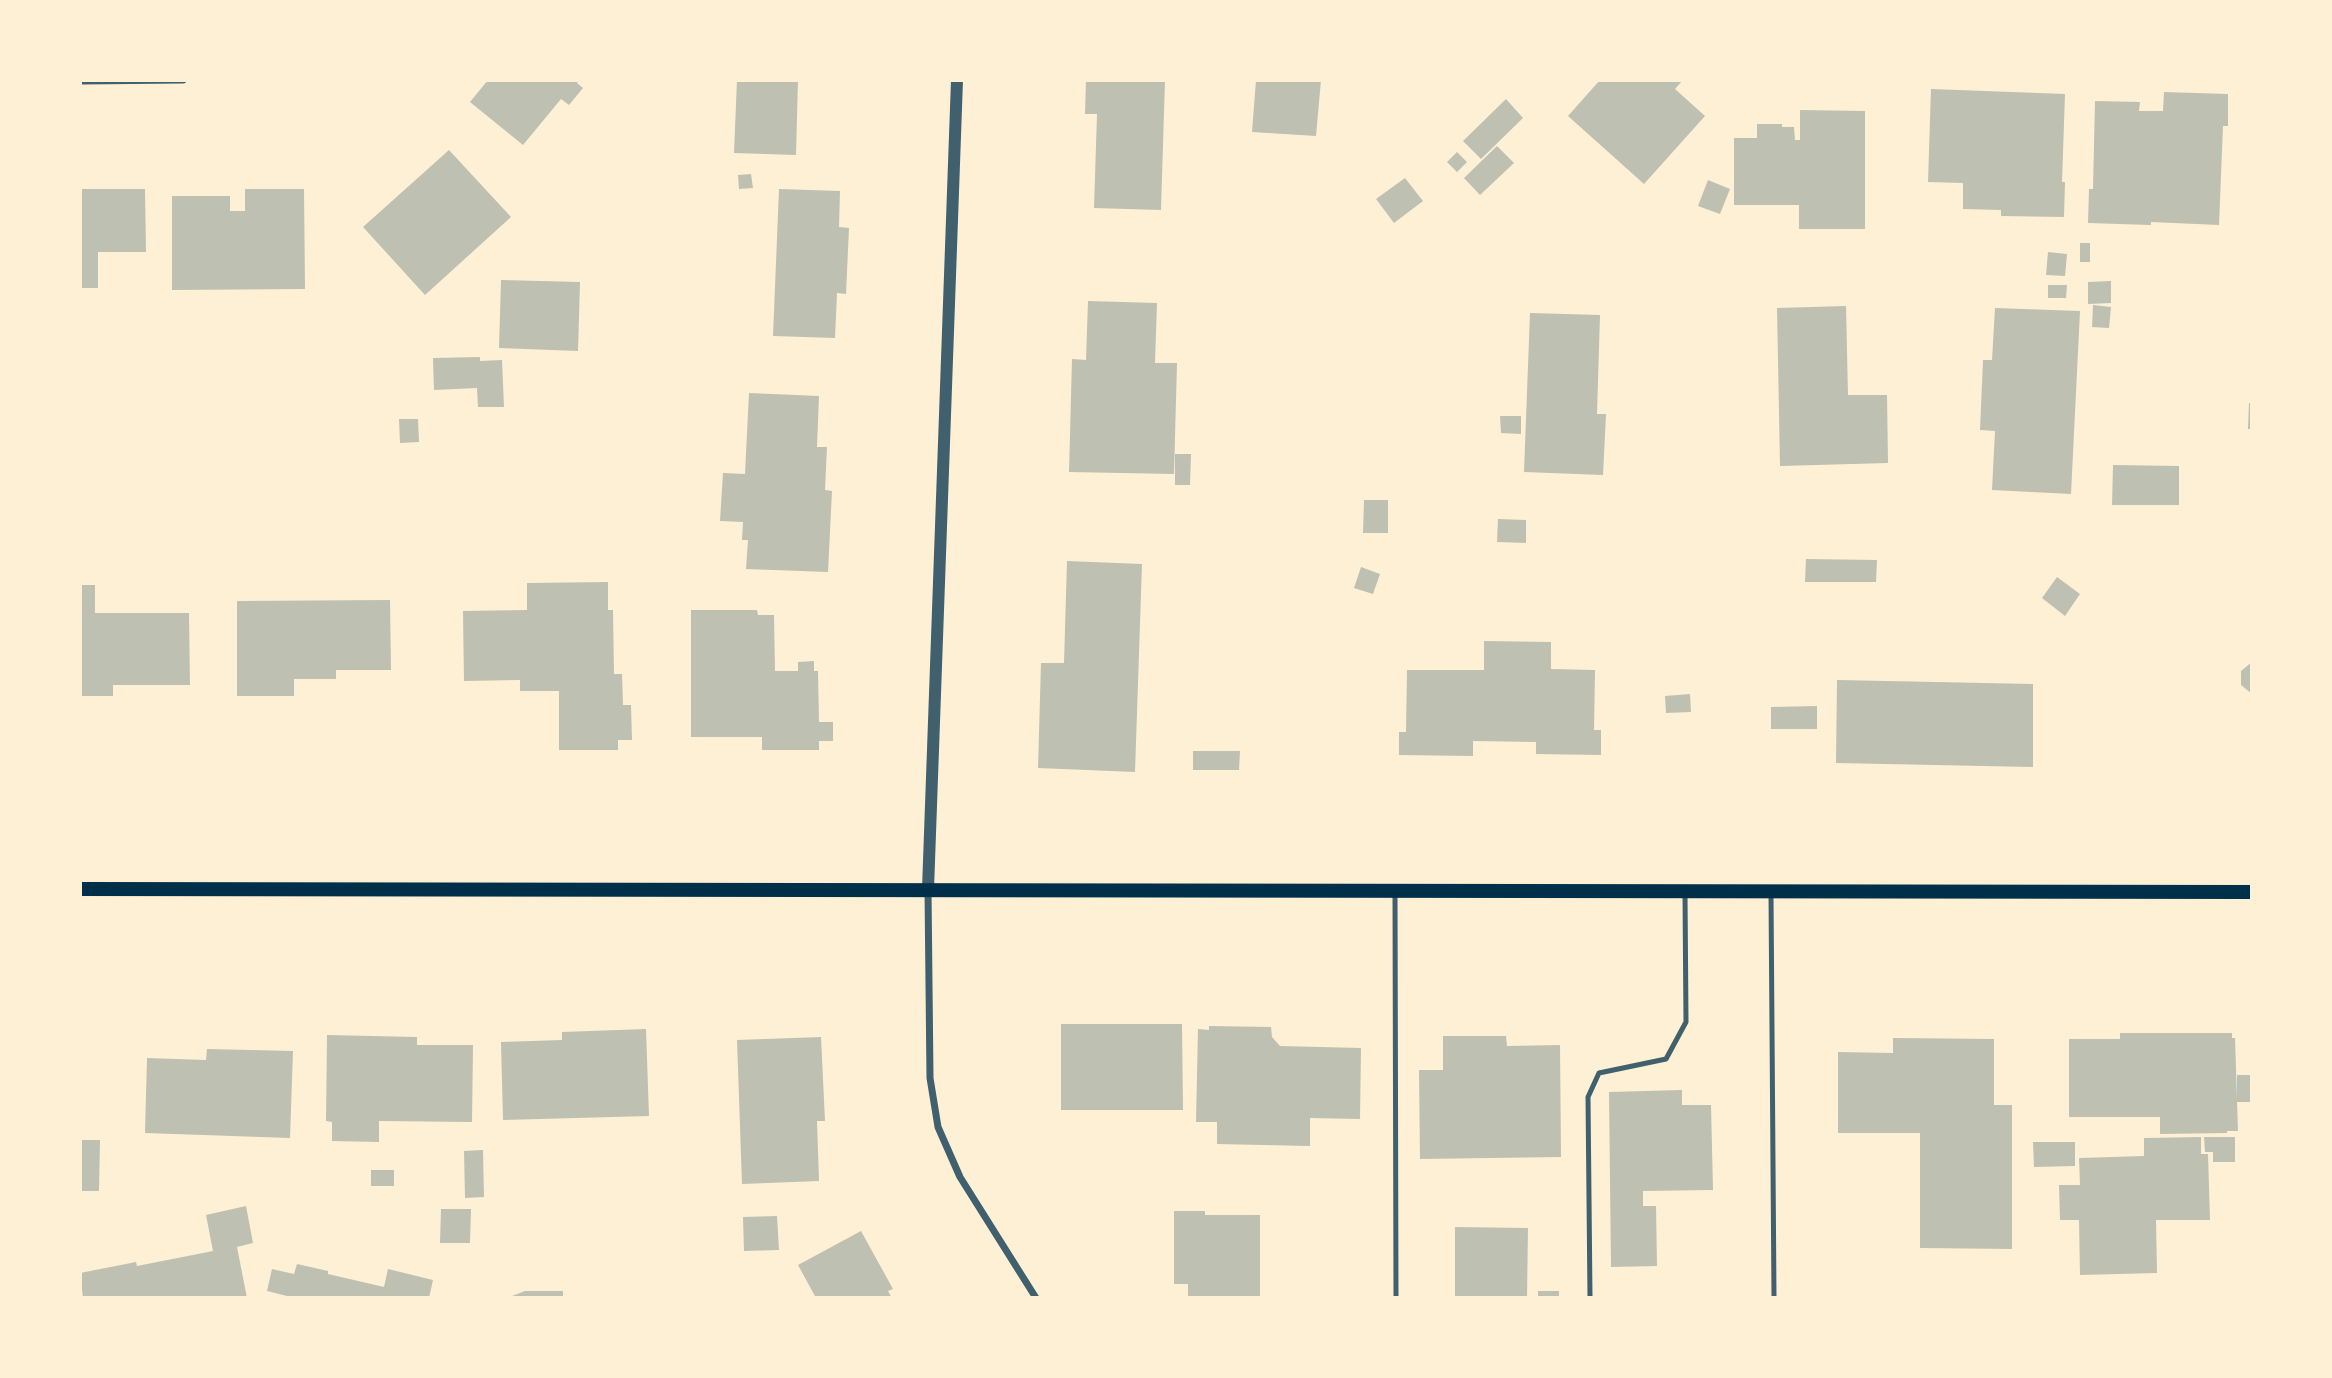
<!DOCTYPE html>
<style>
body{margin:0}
#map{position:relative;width:2332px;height:1378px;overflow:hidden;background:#fdf0d5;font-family:Mulish,sans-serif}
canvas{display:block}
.frame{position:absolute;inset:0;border:82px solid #fdf0d5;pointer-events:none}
</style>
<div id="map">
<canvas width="2332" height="1378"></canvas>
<div class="frame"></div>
</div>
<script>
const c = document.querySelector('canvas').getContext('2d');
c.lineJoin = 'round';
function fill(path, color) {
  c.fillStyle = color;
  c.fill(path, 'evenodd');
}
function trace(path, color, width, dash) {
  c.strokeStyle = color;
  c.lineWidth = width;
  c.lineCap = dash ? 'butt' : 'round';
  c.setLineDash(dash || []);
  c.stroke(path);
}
fill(new Path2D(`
 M 488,80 L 579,80 L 577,83 L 583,88 L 569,105 L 561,99 L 523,145 L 470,102 Z
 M 737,80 L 798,80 L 796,155 L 734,153 Z
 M 1086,80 L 1165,80 L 1161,210 L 1094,208 L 1097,114 L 1085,114 Z
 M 1256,80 L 1321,80 L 1316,136 L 1252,132 Z
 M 1600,80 L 1683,80 L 1675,89 L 1705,116 L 1644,184 L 1568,116 Z
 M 1931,89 L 2065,94 L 2062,182 L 2065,182 L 2064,217 L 2001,216 L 2001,210 L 1963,209 L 1963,183 L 1928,182 Z
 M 2164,92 L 2228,94 L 2228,126 L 2223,126 L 2219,225 L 2151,222 L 2151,225 L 2088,223 L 2089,189 L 2093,189 L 2095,101 L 2140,102 L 2139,111 L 2163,111 Z
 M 1506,99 L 1523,118 L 1481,159 L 1463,141 Z
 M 1800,110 L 1865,111 L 1865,229 L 1799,229 L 1799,205 L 1734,205 L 1734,138 L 1757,138 L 1757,124 L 1782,124 L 1782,127 L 1794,127 L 1795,140 L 1800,140 Z
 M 1497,146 L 1514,163 L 1480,195 L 1464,178 Z
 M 449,150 L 511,217 L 425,295 L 363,227 Z
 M 1457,152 L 1467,162 L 1457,172 L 1447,162 Z
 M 751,174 L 753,188 L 739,189 L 738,175 Z
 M 1405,178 L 1423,201 L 1394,223 L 1376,199 Z
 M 1708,180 L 1730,189 L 1720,214 L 1698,206 Z
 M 80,189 L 145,189 L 146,252 L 98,252 L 98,288 L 80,288 Z
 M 245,189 L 304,189 L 305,289 L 172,290 L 172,196 L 230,196 L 230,211 L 245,211 Z
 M 779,189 L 840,191 L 839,227 L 849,228 L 846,294 L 837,293 L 835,338 L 773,336 Z
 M 2080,243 L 2090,243 L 2090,262 L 2080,262 Z
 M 2048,252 L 2067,254 L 2065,276 L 2046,275 Z
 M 501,280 L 580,282 L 578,351 L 499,348 Z
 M 2111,281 L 2111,303 L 2088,304 L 2088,282 Z
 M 2048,285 L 2067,285 L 2066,298 L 2048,298 Z
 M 1088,301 L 1157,303 L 1155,363 L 1177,363 L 1174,474 L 1069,472 L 1072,359 L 1086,360 Z
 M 2093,305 L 2111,307 L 2109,328 L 2092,327 Z
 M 1846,306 L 1848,395 L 1887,395 L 1888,463 L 1780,466 L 1777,308 Z
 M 1995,308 L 2080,311 L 2071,494 L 1992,490 L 1995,431 L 1980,430 L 1983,360 L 1992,360 Z
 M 1530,313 L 1600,315 L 1597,414 L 1606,414 L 1603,475 L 1524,472 Z
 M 480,357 L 480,361 L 502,360 L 504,407 L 478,407 L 477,388 L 434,390 L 433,358 Z
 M 749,393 L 819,396 L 817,447 L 827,447 L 825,490 L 832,491 L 828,572 L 746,569 L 748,540 L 742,540 L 743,522 L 720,521 L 723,473 L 745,474 Z
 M 2249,403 L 2252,403 L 2252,429 L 2248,429 Z
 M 1500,416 L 1521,416 L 1521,434 L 1501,433 Z
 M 399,419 L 418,419 L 419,442 L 400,443 Z
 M 1175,454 L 1191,454 L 1190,485 L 1175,485 Z
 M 2113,465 L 2179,466 L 2179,505 L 2112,505 Z
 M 1364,500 L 1388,500 L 1388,533 L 1363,533 Z
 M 1498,519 L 1526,520 L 1526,543 L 1497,542 Z
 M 1806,559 L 1877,560 L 1876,582 L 1805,582 Z
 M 1067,561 L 1142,564 L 1135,772 L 1038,768 L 1041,663 L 1064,663 Z
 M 1361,567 L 1380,574 L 1373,594 L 1354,588 Z
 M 2057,577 L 2080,594 L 2065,616 L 2042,598 Z
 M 608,582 L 608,610 L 613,610 L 614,674 L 622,674 L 623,705 L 631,705 L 632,740 L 618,740 L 618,750 L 559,750 L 559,691 L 520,691 L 520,680 L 464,681 L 463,611 L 527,610 L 527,583 Z
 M 80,585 L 95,585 L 95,613 L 189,613 L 190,685 L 113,685 L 113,696 L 80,696 Z
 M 390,600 L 391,670 L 336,670 L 336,679 L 294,679 L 294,696 L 237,696 L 237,601 Z
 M 691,610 L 757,610 L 758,615 L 774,615 L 775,671 L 798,671 L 798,662 L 814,661 L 814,671 L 818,671 L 819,722 L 833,722 L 833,741 L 819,741 L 819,750 L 762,750 L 762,737 L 691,737 Z
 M 1484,641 L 1551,642 L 1551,669 L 1595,670 L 1594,730 L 1601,730 L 1601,755 L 1536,754 L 1536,742 L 1473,741 L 1473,756 L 1399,755 L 1399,732 L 1406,732 L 1407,670 L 1484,670 Z
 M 2252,662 L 2252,694 L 2241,685 L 2241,671 Z
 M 1837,680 L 2033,684 L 2033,767 L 1836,763 Z
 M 1690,694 L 1691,712 L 1666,713 L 1665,696 Z
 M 1817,706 L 1817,729 L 1771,729 L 1771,707 Z
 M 1193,751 L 1240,751 L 1239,770 L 1193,770 Z
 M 1061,1024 L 1182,1024 L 1183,1110 L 1061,1110 Z
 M 1209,1026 L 1271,1027 L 1272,1037 L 1280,1046 L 1361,1048 L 1360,1119 L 1310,1118 L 1310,1146 L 1217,1144 L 1217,1122 L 1196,1122 L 1198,1029 L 1209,1030 Z
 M 646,1029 L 649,1116 L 503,1120 L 501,1042 L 562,1040 L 562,1032 Z
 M 2120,1033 L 2232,1033 L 2232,1038 L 2235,1038 L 2238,1131 L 2227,1131 L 2227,1133 L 2160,1134 L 2160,1117 L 2069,1117 L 2069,1039 L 2120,1039 Z
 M 327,1035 L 417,1037 L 417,1045 L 473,1045 L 472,1122 L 379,1121 L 379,1142 L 332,1141 L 332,1122 L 326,1121 Z
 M 1443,1036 L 1506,1036 L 1507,1046 L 1560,1045 L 1561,1157 L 1420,1159 L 1419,1070 L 1443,1070 Z
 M 821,1037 L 825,1121 L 817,1121 L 819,1181 L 742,1184 L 737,1040 Z
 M 1893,1038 L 1994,1039 L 1994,1105 L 2012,1105 L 2012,1249 L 1920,1248 L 1920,1133 L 1838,1133 L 1838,1052 L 1893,1053 Z
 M 207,1049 L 293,1051 L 290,1138 L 145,1133 L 147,1058 L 206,1060 Z
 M 2237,1075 L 2252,1075 L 2252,1102 L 2237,1102 Z
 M 1682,1090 L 1682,1105 L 1711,1105 L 1713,1190 L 1643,1191 L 1643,1206 L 1656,1206 L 1657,1266 L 1611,1267 L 1609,1092 Z
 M 2201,1137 L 2201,1154 L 2208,1154 L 2210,1220 L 2156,1220 L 2157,1273 L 2080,1275 L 2079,1220 L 2060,1220 L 2059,1185 L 2080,1185 L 2079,1158 L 2144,1156 L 2144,1138 Z
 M 2204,1137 L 2235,1137 L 2235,1162 L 2213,1162 L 2213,1152 L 2205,1152 Z
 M 80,1140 L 100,1140 L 99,1191 L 80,1191 Z
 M 2033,1142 L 2075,1142 L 2075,1166 L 2034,1167 Z
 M 483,1150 L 484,1197 L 465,1198 L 464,1151 Z
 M 371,1170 L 394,1170 L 394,1186 L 371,1186 Z
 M 246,1206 L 253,1243 L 237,1247 L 247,1298 L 83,1298 L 80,1273 L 136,1262 L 137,1266 L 213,1251 L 206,1215 Z
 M 441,1209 L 471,1209 L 470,1243 L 440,1243 Z
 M 1174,1211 L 1205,1211 L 1205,1215 L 1260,1215 L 1260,1298 L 1188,1298 L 1188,1284 L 1174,1284 Z
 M 777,1216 L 779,1250 L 744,1251 L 743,1217 Z
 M 1455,1227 L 1528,1228 L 1527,1298 L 1455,1298 Z
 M 861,1231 L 893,1289 L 888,1291 L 892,1298 L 816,1298 L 798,1265 Z
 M 297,1264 L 328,1271 L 328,1274 L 384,1287 L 388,1269 L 433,1280 L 429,1298 L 286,1298 L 287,1296 L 267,1291 L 272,1269 L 294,1274 Z
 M 525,1291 L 563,1291 L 563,1298 L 507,1298 Z
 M 1538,1291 L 1559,1291 L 1559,1298 L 1538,1298 Z`), '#bec0b2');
trace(new Path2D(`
 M 1395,893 L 1396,1298
 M 1771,894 L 1774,1298
 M 1590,1298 L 1588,1097 L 1599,1073 L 1666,1059 L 1686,1022 L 1685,894`), '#3f606c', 5);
trace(new Path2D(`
 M 80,81 L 183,80
 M 928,890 L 930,1078 L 938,1127 L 960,1177 L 1036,1298`), '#3f606c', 7);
trace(new Path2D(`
 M 928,889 L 957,80`), '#3f606c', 12);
trace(new Path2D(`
 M 80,889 L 2252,892`), '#003049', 14);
</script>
